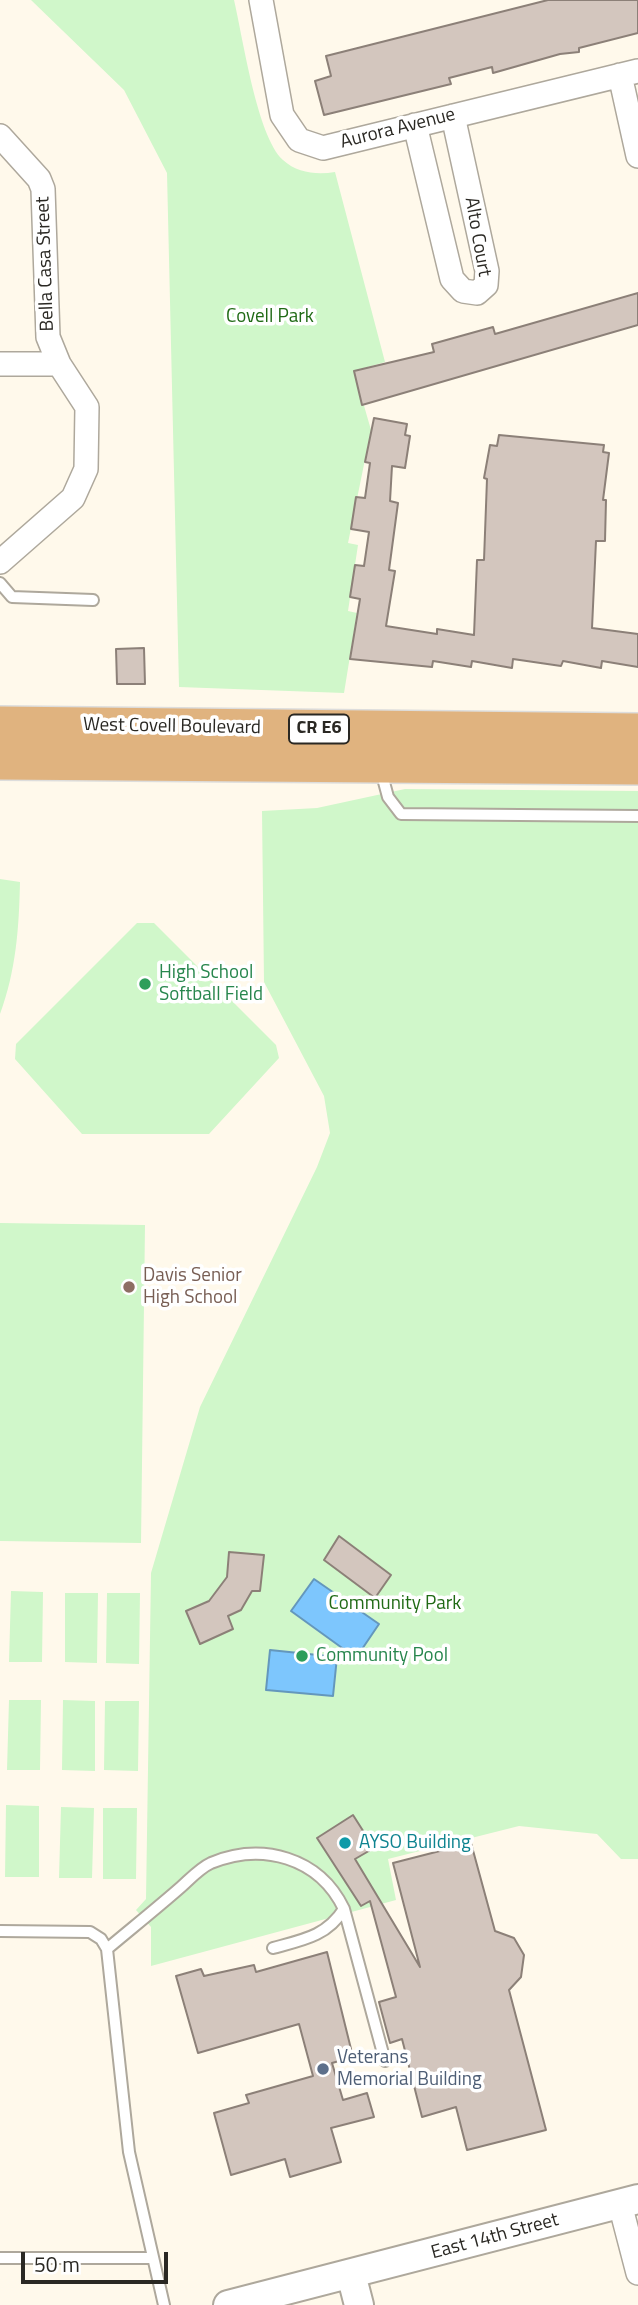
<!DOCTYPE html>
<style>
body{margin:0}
#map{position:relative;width:638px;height:2305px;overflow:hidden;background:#fff9eb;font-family:"Titillium Web",sans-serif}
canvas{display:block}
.scale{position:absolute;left:21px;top:2252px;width:147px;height:32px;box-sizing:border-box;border:4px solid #2a2823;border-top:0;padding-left:9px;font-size:21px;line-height:24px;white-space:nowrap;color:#2a2823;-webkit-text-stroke:5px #fff;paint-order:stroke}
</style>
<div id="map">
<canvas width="638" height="2305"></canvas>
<div class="scale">50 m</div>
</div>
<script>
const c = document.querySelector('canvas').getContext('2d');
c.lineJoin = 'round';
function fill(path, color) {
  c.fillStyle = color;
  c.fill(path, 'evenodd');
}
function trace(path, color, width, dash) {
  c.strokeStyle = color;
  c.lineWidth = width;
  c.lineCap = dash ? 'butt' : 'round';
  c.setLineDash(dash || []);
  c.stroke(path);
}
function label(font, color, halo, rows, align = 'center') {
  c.font = font + ' "Titillium Web",sans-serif';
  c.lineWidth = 7;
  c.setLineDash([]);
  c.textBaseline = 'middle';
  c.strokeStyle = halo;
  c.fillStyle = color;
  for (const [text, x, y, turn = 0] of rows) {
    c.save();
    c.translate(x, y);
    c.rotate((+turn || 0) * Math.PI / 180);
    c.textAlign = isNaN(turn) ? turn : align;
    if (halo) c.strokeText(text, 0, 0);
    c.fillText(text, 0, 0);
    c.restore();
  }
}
fill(new Path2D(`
 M 31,0 L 234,0 C 243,38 257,136 283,160 C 297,173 317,175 335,172 L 385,362 L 354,371 L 371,430 L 348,543 L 358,545 L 348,611 L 357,613 L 344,693 L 179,687 L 167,173 L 124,90 Z
 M 405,789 L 638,791 L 638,1859 L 621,1859 L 597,1834 L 519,1826 L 388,1859 L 396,1900 L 151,1966 L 151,1927 L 136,1910 L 146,1899 L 151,1573 L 200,1407 L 317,1167 L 330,1133 L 324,1096 L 264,982 L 262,811 L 317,808 Z
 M 0,879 L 20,882 C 19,928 16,971 0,1014 Z
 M 137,923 L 154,923 L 276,1045 L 279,1058 L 209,1134 L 82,1134 L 15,1059 L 16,1044 Z
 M 0,1223 L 145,1225 L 141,1543 L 0,1541 Z
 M 11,1591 L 43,1592 L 42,1662 L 9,1662 Z
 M 65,1593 L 98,1593 L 97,1663 L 65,1662 Z
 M 107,1593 L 140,1593 L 139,1664 L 106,1663 Z
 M 9,1700 L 41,1700 L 40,1770 L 7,1770 Z
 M 63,1700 L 95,1701 L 95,1771 L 62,1770 Z
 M 105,1701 L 139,1701 L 138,1771 L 104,1770 Z
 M 6,1805 L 39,1806 L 39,1877 L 5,1877 Z
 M 61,1807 L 94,1808 L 92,1878 L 59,1878 Z
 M 103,1808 L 137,1808 L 136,1879 L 103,1879 Z`), '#d0f7ca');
const water = new Path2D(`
 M 314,1579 L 379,1624 L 356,1658 L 291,1611 Z
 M 270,1650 L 337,1657 L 333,1696 L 266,1690 Z`);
fill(water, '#7dc6fd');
trace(water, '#6497bc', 2);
const building = new Path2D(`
 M 548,0 L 638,0 L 638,33 L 579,48 L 579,52 L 560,54 L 493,73 L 492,67 L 449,78 L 451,84 L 324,115 L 315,81 L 331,76 L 326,56 Z
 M 638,293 L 638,325 L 362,405 L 354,371 L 434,352 L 432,344 L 493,327 L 495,334 Z
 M 374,418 L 407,424 L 405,435 L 410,436 L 405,468 L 392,466 L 390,501 L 398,503 L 389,570 L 395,571 L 386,626 L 437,634 L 437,629 L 474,635 L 477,560 L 484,560 L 487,479 L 484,478 L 490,445 L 497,446 L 499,435 L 604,445 L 603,452 L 609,453 L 603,500 L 606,500 L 605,541 L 596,541 L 592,628 L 638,634 L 638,667 L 602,661 L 601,668 L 563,661 L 561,666 L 513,659 L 512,668 L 472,661 L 471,667 L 433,661 L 432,667 L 350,659 L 360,599 L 350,597 L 355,565 L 364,566 L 369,532 L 351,529 L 356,497 L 365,498 L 370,463 L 365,462 Z
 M 144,648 L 145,684 L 117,684 L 116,649 Z
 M 339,1536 L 391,1575 L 375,1598 L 324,1560 Z
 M 229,1552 L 264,1555 L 260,1591 L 252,1591 L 241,1610 L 228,1616 L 233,1629 L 200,1644 L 186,1611 L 209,1601 L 227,1577 Z
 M 353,1815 L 374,1848 L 355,1859 L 420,1967 L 393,1863 L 471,1843 L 495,1931 L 514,1938 L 524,1955 L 521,1977 L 509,1990 L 546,2130 L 467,2150 L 456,2107 L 422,2117 L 402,2039 L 390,2043 L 379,2002 L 396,1997 L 370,1901 L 361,1906 L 317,1838 Z
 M 327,1952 L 353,2057 L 332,2063 L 343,2100 L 367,2093 L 374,2117 L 331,2128 L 341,2162 L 290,2177 L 285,2159 L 231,2175 L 214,2113 L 249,2103 L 246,2095 L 313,2076 L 299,2024 L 198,2053 L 176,1976 L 201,1969 L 204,1976 L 254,1965 L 256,1972 Z`);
fill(building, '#d3c6be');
trace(building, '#8c8078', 2);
const service = new Path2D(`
 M 0,583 L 12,597 L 93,600
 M 381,771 L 388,797 L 401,814 L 638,816
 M 0,1931 L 90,1932 L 101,1939 L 107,1949 L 129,2152 L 164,2305
 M 273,1948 C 303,1940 327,1936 344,1909
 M 107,1949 C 132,1928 157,1908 181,1887 C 190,1879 200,1868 211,1863 C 262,1842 319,1857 344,1909 L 385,2061
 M 0,2258 L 152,2258`);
const minor = new Path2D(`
 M 261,0 L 282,115 L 299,140 L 323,148 L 638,71
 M 620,75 L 638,156
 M 415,125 L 452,279 L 463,291 L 477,293 L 486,285 L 487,271 L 453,116
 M 0,136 L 39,179 L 43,189 L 48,337 L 59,364 L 87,407 L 86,469 L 73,498 L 0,562
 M 0,364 L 59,364
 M 620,2204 L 638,2273`);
const tertiary = new Path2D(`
 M 351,2274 L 359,2305
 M 228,2305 L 638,2199`);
const primary = new Path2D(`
 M 0,725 L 638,732
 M 0,761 L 638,766`);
trace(service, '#aea89c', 14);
trace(minor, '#aea89c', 26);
trace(tertiary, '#aea89c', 32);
trace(primary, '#dddddc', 40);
trace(service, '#fff', 10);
trace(minor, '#fff', 23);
trace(tertiary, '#fff', 28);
trace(primary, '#e0b37f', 37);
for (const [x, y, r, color] of [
 [145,984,7,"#2e9e5b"],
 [129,1287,7,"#8d6e63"],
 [302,1656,7,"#2e9e5b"],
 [345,1843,7,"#0f9aa8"],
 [323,2069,7,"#5c6f8a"]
]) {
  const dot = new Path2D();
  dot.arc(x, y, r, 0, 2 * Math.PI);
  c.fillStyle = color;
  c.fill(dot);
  trace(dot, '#fff', 2.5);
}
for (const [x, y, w] of [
 [319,729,60]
]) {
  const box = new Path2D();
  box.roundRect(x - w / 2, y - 14.5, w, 29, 5);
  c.fillStyle = '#fff';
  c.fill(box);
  trace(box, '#2a2823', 2);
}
label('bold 18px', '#2a2823', null, [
 ["CR E6",319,729]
]);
label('19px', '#2a2823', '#fff', [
 ["Aurora Avenue",398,129,-14],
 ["Alto Court",477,237,80],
 ["Bella Casa Street",46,264,-92],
 ["West Covell Boulevard",172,727,1],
 ["East 14th Street",495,2237,-15]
]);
label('19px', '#206a15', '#fff', [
 ["Covell Park",270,317],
 ["Community Park",395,1604]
]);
label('19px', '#27864d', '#fff', [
 ["High School",159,973],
 ["Softball Field",159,995],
 ["Community Pool",316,1656]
], 'left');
label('19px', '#785e54', '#fff', [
 ["Davis Senior",143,1276],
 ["High School",143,1298]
], 'left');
label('19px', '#0d838f', '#fff', [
 ["AYSO Building",359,1843]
], 'left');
label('19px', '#4e5e75', '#fff', [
 ["Veterans",337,2058],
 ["Memorial Building",337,2080]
], 'left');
</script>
